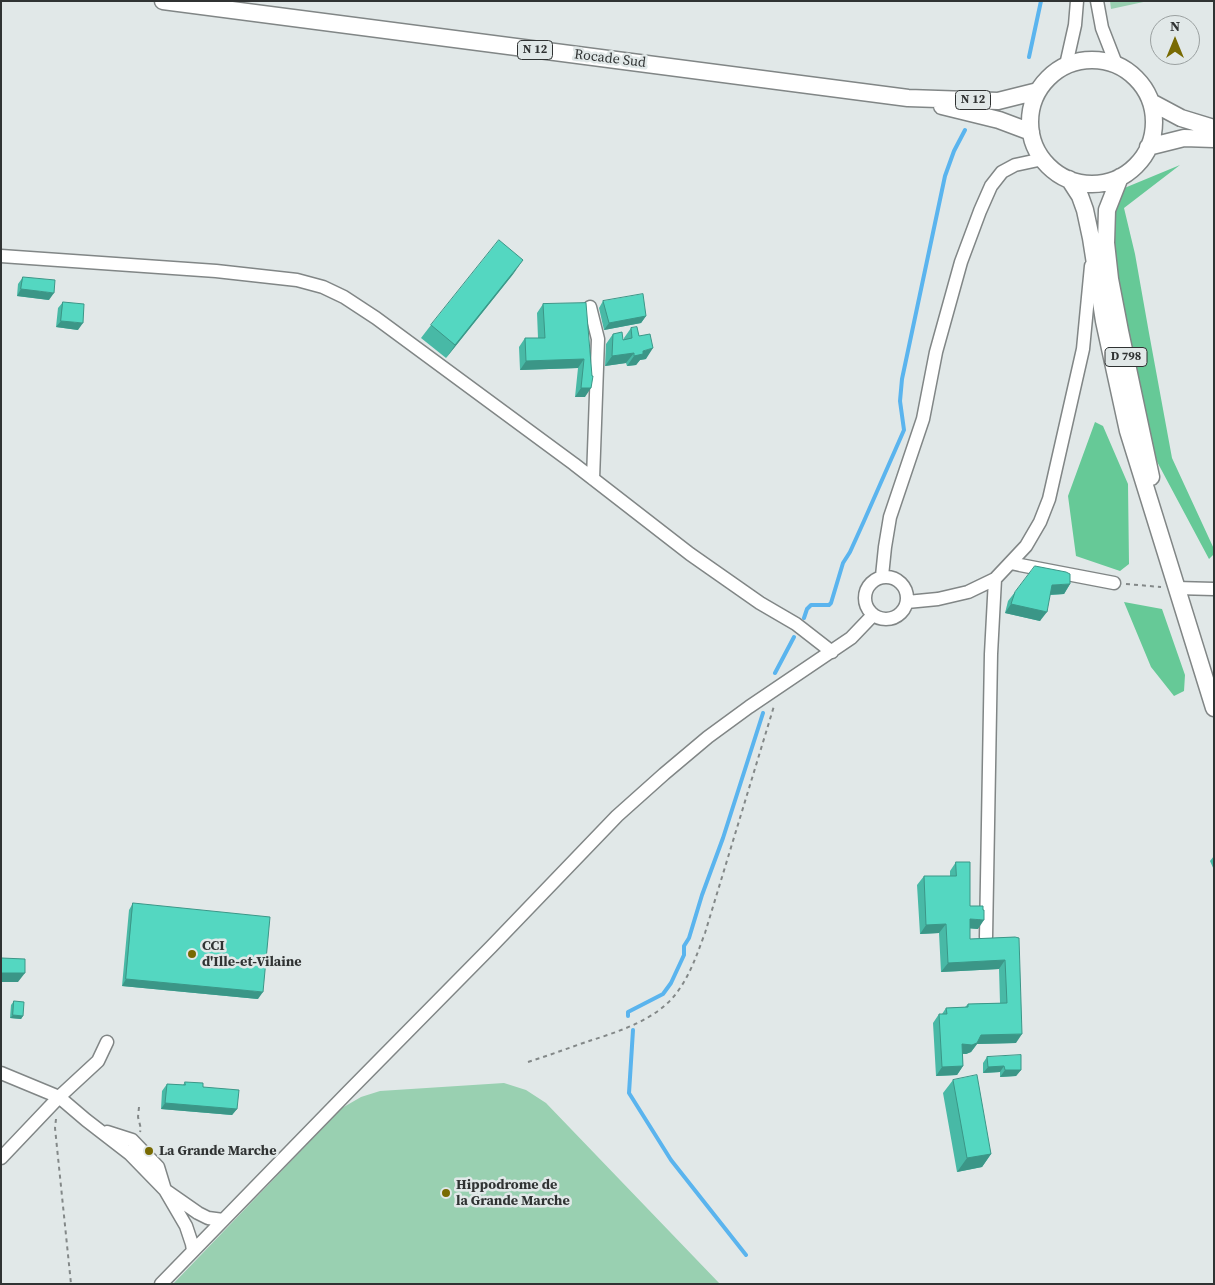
<!DOCTYPE html>
<style>
body{margin:0}
#map{position:relative;width:1215px;height:1285px;overflow:hidden;background:#e1e8e8;font-family:"Source Serif 4",serif}
canvas{display:block}
.frame{position:absolute;inset:0;border:2px solid #303333;pointer-events:none}
.north{position:absolute;left:1150px;top:15px;width:50px;height:50px;box-sizing:border-box;background:#e1e8e8;border:1px solid #9aa0a0;border-radius:50%;rotate:0deg;font-size:14px;font-weight:700;line-height:20px;text-align:center;color:#303333}
.north::after{content:'';display:block;margin:auto;width:18px;height:22px;background:#786a02;clip-path:polygon(50% 0,100% 100%,50% 72%,0 100%)}
</style>
<div id="map">
<canvas width="1215" height="1285"></canvas>
<div class="frame"></div>
<div class="north">N</div>
</div>
<script>
const c = document.querySelector('canvas').getContext('2d');
c.lineJoin = 'round';
function fill(path, color) {
  c.fillStyle = color;
  c.fill(path, 'evenodd');
}
function trace(path, color, width, dash) {
  c.strokeStyle = color;
  c.lineWidth = width;
  c.lineCap = dash ? 'butt' : 'round';
  c.setLineDash(dash || []);
  c.stroke(path);
}
function label(font, color, halo, rows, align = 'center') {
  c.font = font + ' "Source Serif 4",serif';
  c.lineWidth = 5;
  c.setLineDash([]);
  c.textBaseline = 'middle';
  c.strokeStyle = halo;
  c.fillStyle = color;
  for (const [text, x, y, turn = 0] of rows) {
    c.save();
    c.translate(x, y);
    c.rotate((+turn || 0) * Math.PI / 180);
    c.textAlign = isNaN(turn) ? turn : align;
    if (halo) c.strokeText(text, 0, 0);
    c.fillText(text, 0, 0);
    c.restore();
  }
}
fill(new Path2D(`
 M 1110,1 L 1148,1 L 1111,9 Z
 M 504,1083 L 526,1090 L 546,1103 L 720,1284 L 173,1284 L 342,1108 L 361,1097 L 380,1091 Z`), '#99d0b1');
fill(new Path2D(`
 M 1180,165 L 1124,208 L 1135,254 L 1149,333 L 1172,458 L 1214,549 L 1214,554 L 1209,559 L 1154,456 L 1114,260 L 1113,199 L 1122,189 Z
 M 1095,422 L 1103,426 L 1128,484 L 1129,564 L 1120,571 L 1076,556 L 1068,496 Z
 M 1124,602 L 1162,609 L 1185,675 L 1184,691 L 1174,696 L 1151,667 Z`), '#66c997');
trace(new Path2D(`
 M 1029,57 L 1041,1
 M 804,618 L 807,609 L 811,605 L 829,605 L 831,603 L 843,563 L 850,552 L 864,521 L 904,430 L 900,401 L 902,379 L 945,176 L 954,151 L 965,130
 M 775,673 L 794,637
 M 628,1016 L 628,1012 L 663,994 L 671,983 L 684,955 L 684,946 L 689,938 L 702,895 L 723,838 L 763,713
 M 633,1030 L 629,1093 L 671,1160 L 746,1255`), '#5ab4ee', 4);
const minor = new Path2D(`
 M 1097,1 L 1102,28 L 1116,64
 M 1066,65 L 1075,25 L 1077,1
 M 1,256 L 216,271 L 297,280 L 323,287 L 344,297 L 376,318 L 574,464 L 690,554 L 760,603 L 796,624 L 832,652
 M 590,307 L 598,339 L 593,479
 M 1011,563 L 1020,565 L 1114,583
 M 882,576 L 885,547 L 890,517 L 923,419 L 936,352 L 961,262 L 980,211 L 991,186 L 1002,172 L 1015,165 L 1043,159
 M865 598a21 21 0 1 1 42 0a21 21 0 1 1-42 0Z
 M 1176,588 L 1214,589
 M 907,602 L 938,599 L 968,592 L 995,579 L 1026,546 L 1040,522 L 1049,499 L 1083,349 L 1091,266
 M 986,937 L 991,654 L 995,579
 M 1,1073 L 59,1097 L 86,1120 L 130,1154 L 165,1190 L 198,1213 L 208,1218 L 223,1220
 M 107,1132 L 132,1140 L 158,1167 L 165,1190 L 186,1226 L 192,1244 L 193,1251
 M 1,1158 L 59,1097 L 98,1061 L 107,1042
 M 161,1284 L 348,1092 L 491,947 L 617,816 L 664,774 L 708,737 L 749,707 L 851,638 L 873,615`);
const major = new Path2D(`
 M 163,1 L 908,98 L 998,101 L 1038,91
 M1030 122a62 62 0 1 1 124 0a62 62 0 1 1-124 0Z
 M 1151,102 L 1181,118 L 1214,128
 M 942,106 L 999,120 L 1031,132
 M 1148,147 L 1184,138 L 1214,139
 M 1120,177 L 1107,210 L 1106,243 L 1110,279 L 1120,331 L 1151,477
 M 1069,179 L 1080,196 L 1085,210 L 1091,238 L 1104,321 L 1128,431 L 1214,708`);
trace(minor, '#818686', 15);
trace(major, '#818686', 19);
trace(new Path2D(`
 M 1126,584 L 1161,587
 M 528,1062 C 547,1056 566,1049 586,1042 C 617,1032 658,1020 678,991 C 691,973 697,954 705,933 L 774,706
 M 139,1107 L 138,1117 L 141,1129 L 140,1132
 M 56,1119 L 55,1128 L 71,1284`), '#838888', 2, [4, 4]);
trace(minor, '#fff', 12);
trace(major, '#fff', 16);
fill(new Path2D(`
 M 514,273 L 446,358 L 421,338 L 431,325 Z
 M 23,277 L 49,300 L 17,296 L 18,284 Z
 M 603,301 L 646,316 L 641,323 L 604,330 L 599,308 Z
 M 63,302 L 78,330 L 56,327 L 58,308 Z
 M 586,303 L 585,397 L 575,397 L 578,368 L 520,370 L 519,347 L 525,338 L 538,338 L 537,313 L 543,304 Z
 M 631,328 L 639,336 L 646,359 L 640,360 L 636,365 L 627,366 L 626,363 L 605,366 L 606,344 L 613,334 L 623,340 L 624,339 L 624,338 Z
 M 1070,584 L 1064,594 L 1050,595 L 1040,621 L 1005,613 L 1008,601 L 1015,592 Z
 M 1214,856 L 1214,870 L 1210,861 Z
 M 956,862 L 970,906 L 978,929 L 970,928 L 970,939 L 1015,937 L 1016,1043 L 977,1044 L 971,1052 L 966,1054 L 963,1054 L 963,1066 L 957,1075 L 936,1076 L 933,1023 L 939,1014 L 942,1014 L 946,1008 L 965,1007 L 968,1004 L 1000,1003 L 999,969 L 941,972 L 939,933 L 920,934 L 917,885 L 924,876 L 950,876 L 950,871 Z
 M 133,903 L 258,999 L 122,986 L 129,910 Z
 M 14,1001 L 23,1016 L 21,1019 L 10,1018 L 11,1005 Z
 M 987,1057 L 1021,1070 L 1016,1076 L 1000,1077 L 1000,1072 L 983,1073 L 983,1063 Z
 M 953,1080 L 991,1154 L 982,1167 L 957,1172 L 943,1093 Z
 M 185,1082 L 203,1087 L 237,1109 L 232,1115 L 161,1109 L 162,1091 L 167,1084 L 183,1085 Z`), '#48b9a6');
fill(new Path2D(`
 M 523,260 L 514,273 L 446,358 L 455,345 Z
 M 21,289 L 54,293 L 49,300 L 17,296 Z
 M 646,316 L 641,323 L 604,330 L 609,323 Z
 M 61,321 L 83,323 L 78,330 L 56,327 Z
 M 653,348 L 646,359 L 640,360 L 636,365 L 627,366 L 634,356 L 643,351 Z
 M 634,353 L 626,363 L 605,366 L 612,356 Z
 M 584,359 L 578,368 L 520,370 L 526,361 Z
 M 581,388 L 591,388 L 585,397 L 575,397 Z
 M 1070,584 L 1064,594 L 1046,595 L 1052,585 Z
 M 1011,604 L 1047,612 L 1040,621 L 1005,613 Z
 M 970,919 L 984,920 L 978,929 L 963,928 Z
 M 946,924 L 939,933 L 920,934 L 926,925 Z
 M 1005,960 L 999,969 L 941,972 L 948,963 Z
 M 1,973 L 25,973 L 18,982 L 1,982 Z
 M 126,979 L 263,992 L 258,999 L 122,986 Z
 M 13,1015 L 23,1016 L 21,1019 L 10,1018 Z
 M 1022,1034 L 1016,1043 L 977,1044 L 971,1052 L 966,1054 L 956,1053 L 962,1044 L 981,1035 Z
 M 963,1066 L 957,1075 L 936,1076 L 942,1067 Z
 M 1004,1066 L 1000,1072 L 983,1073 L 988,1067 Z
 M 1005,1070 L 1021,1070 L 1016,1076 L 1000,1077 Z
 M 165,1103 L 237,1109 L 232,1115 L 161,1109 Z
 M 991,1154 L 982,1167 L 957,1172 L 967,1158 Z`), '#3b9687');
const building = new Path2D(`
 M 499,240 L 523,260 L 455,345 L 431,325 Z
 M 23,277 L 55,280 L 54,293 L 21,289 Z
 M 643,294 L 646,316 L 609,323 L 603,301 Z
 M 63,302 L 84,304 L 83,323 L 61,321 Z
 M 586,303 L 592,376 L 593,376 L 591,388 L 581,388 L 584,359 L 526,361 L 525,338 L 545,338 L 543,304 Z
 M 637,327 L 639,336 L 650,334 L 653,348 L 643,351 L 643,354 L 634,356 L 634,353 L 612,356 L 613,334 L 622,332 L 623,340 L 632,338 L 631,328 Z
 M 1035,566 L 1066,572 L 1070,574 L 1070,584 L 1052,585 L 1047,612 L 1011,604 L 1015,592 Z
 M 956,862 L 970,862 L 970,906 L 983,906 L 983,910 L 984,910 L 984,920 L 970,919 L 970,939 L 1015,937 L 1019,938 L 1022,1034 L 981,1035 L 977,1043 L 972,1045 L 962,1044 L 963,1066 L 942,1067 L 939,1014 L 947,1014 L 946,1008 L 968,1007 L 968,1004 L 1007,1003 L 1005,960 L 948,963 L 946,924 L 926,925 L 924,876 L 956,876 Z
 M 133,903 L 270,917 L 263,992 L 126,979 Z
 M 1,958 L 25,959 L 25,973 L 1,973 Z
 M 14,1001 L 24,1002 L 23,1016 L 13,1015 Z
 M 1021,1055 L 1021,1070 L 1005,1070 L 1004,1066 L 988,1067 L 987,1057 Z
 M 977,1075 L 991,1154 L 967,1158 L 953,1080 Z
 M 185,1082 L 203,1083 L 203,1087 L 239,1090 L 237,1109 L 165,1103 L 167,1084 L 185,1085 Z`);
fill(building, '#54d7c1');
trace(building, '#3b9687', 1);
for (const [x, y, r, color] of [
 [192,954,5,"#786a02"],
 [149,1151,5,"#786a02"],
 [446,1193,5,"#786a02"]
]) {
  const dot = new Path2D();
  dot.arc(x, y, r, 0, 2 * Math.PI);
  c.fillStyle = color;
  c.fill(dot);
  trace(dot, '#e1e8e8', 2);
}
for (const [x, y, w] of [
 [535,50,35],
 [973,100,35],
 [1126,357,42]
]) {
  const box = new Path2D();
  box.roundRect(x - w / 2, y - 9.5, w, 19, 4);
  c.fillStyle = '#e1e8e8';
  c.fill(box);
  trace(box, '#303333', 1);
}
label('bold 12px', '#303333', null, [
 ["N 12",535,50],
 ["N 12",973,100],
 ["D 798",1126,357]
]);
label('14px', '#303333', '#e1e8e8', [
 ["Rocade Sud",610,59,7]
]);
label('bold 14px', '#303333', '#e1e8e8', [
 ["CCI",202,946],
 ["d'Ille-et-Vilaine",202,962],
 ["La Grande Marche",159,1151],
 ["Hippodrome de",456,1185],
 ["la Grande Marche",456,1201]
], 'left');
</script>
